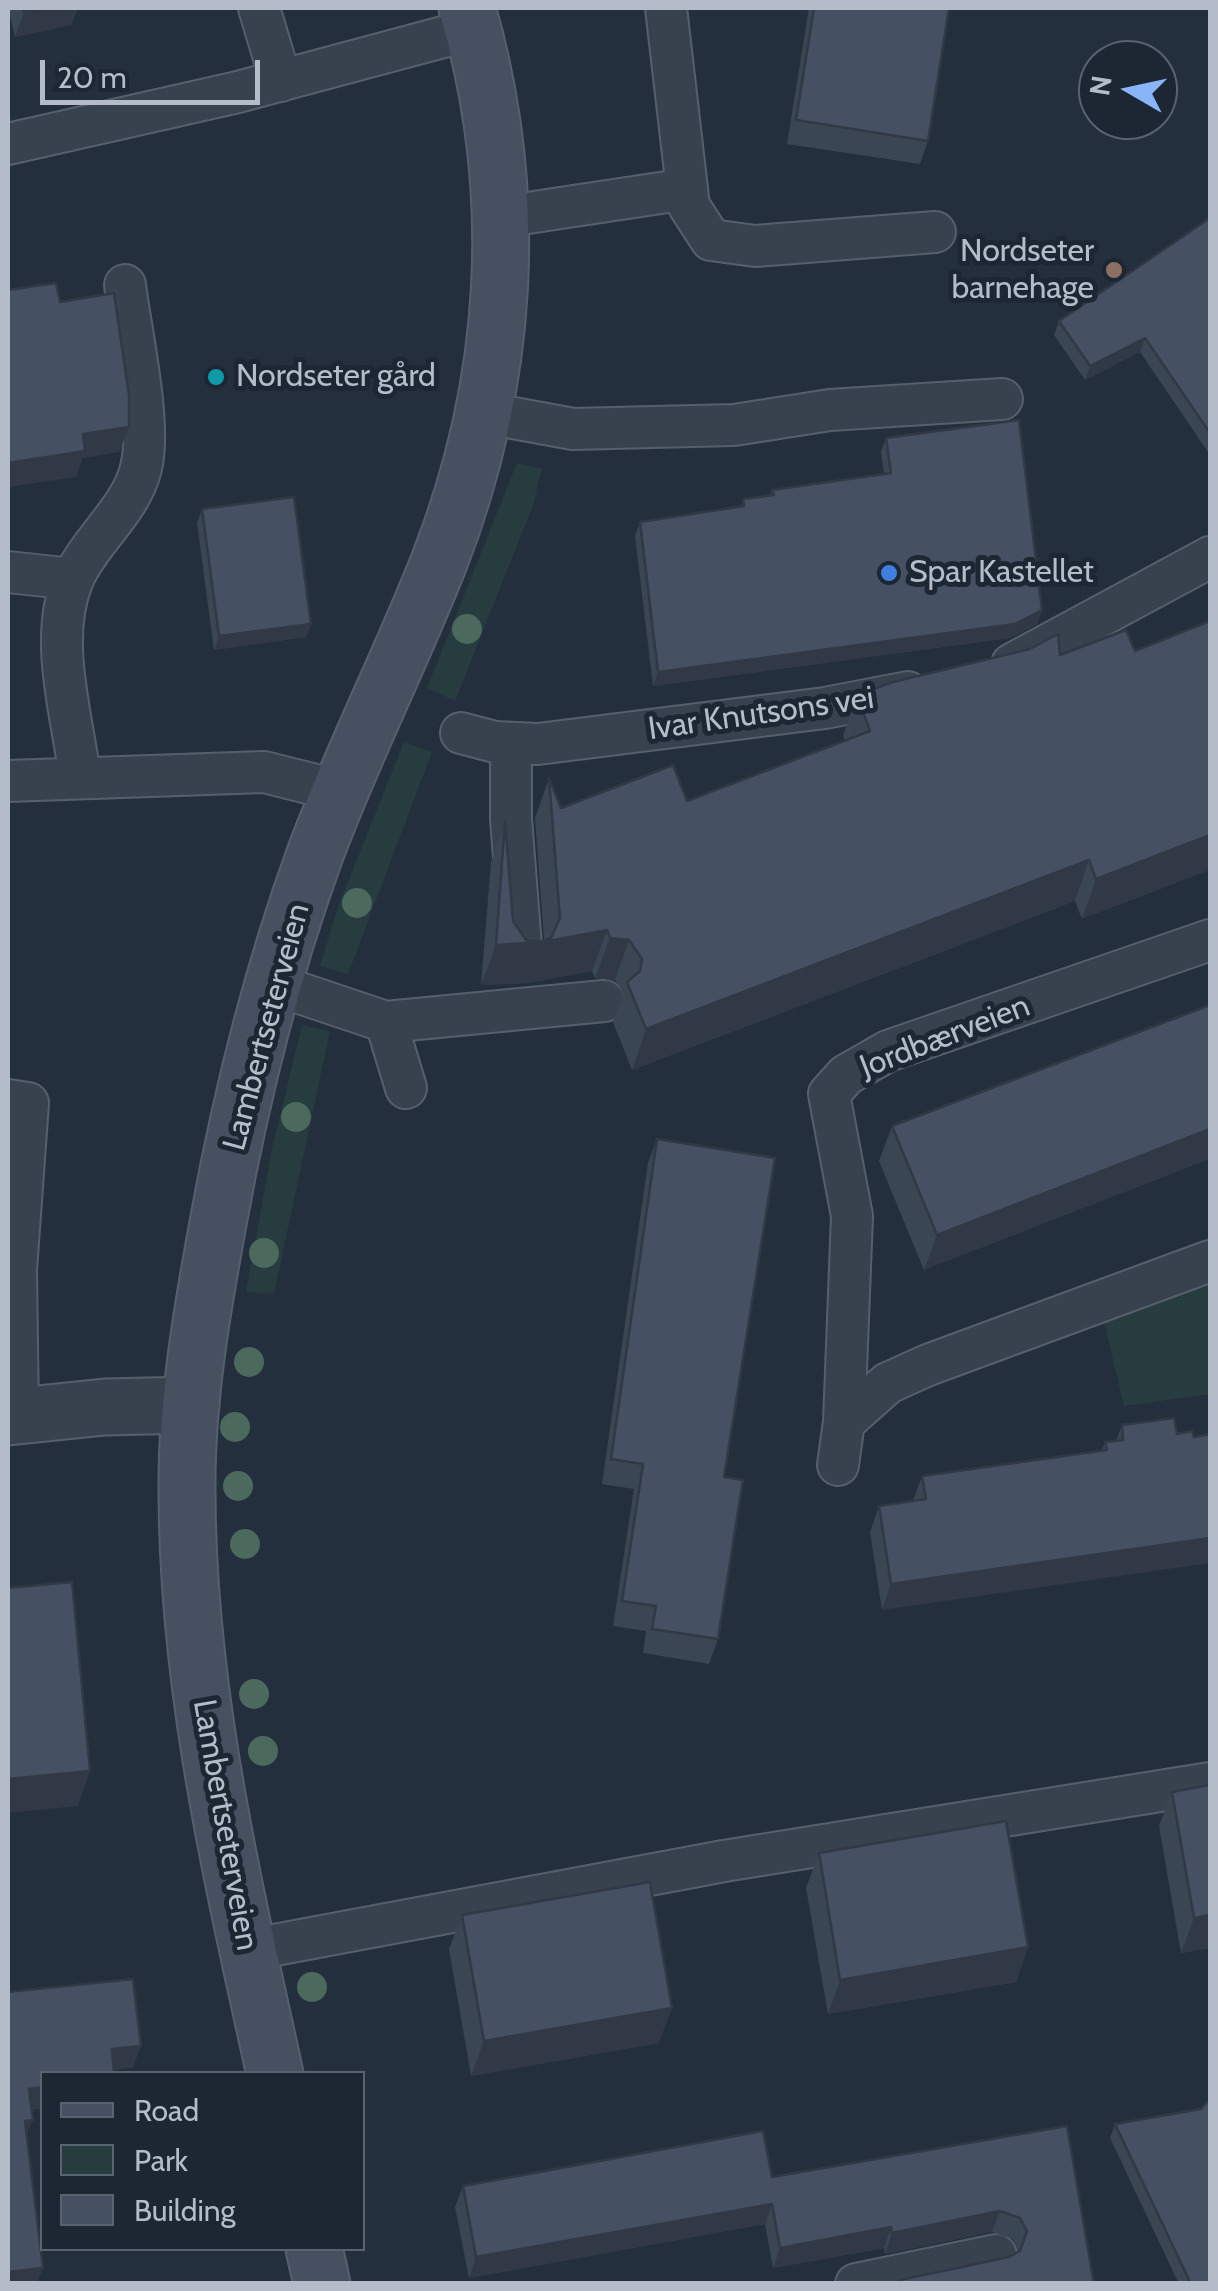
<!DOCTYPE html>
<meta charset="utf-8">
<style>
body{margin:0}
#map{position:relative;width:1218px;height:2291px;overflow:hidden;background:#242f3e;font-family:Cabin,sans-serif}
canvas{display:block}
.frame{position:absolute;inset:0;border:10px solid #b4bcc9;pointer-events:none}
.legend{position:absolute;left:40px;top:2071px;width:325px;height:180px;box-sizing:border-box;background:#1d2633;border:2px solid #59626f;margin:0;padding:12px 18px;list-style:none;font-size:30px;color:#b4bcc9}
.legend li{display:flex;align-items:center;gap:20px;height:50px}
.legend b{width:50px;border:2px solid #59626f}
.north{position:absolute;left:1078px;top:40px;width:100px;height:100px;box-sizing:border-box;background:#1d2633;border:2px solid #59626f;border-radius:50%;rotate:279deg;font-size:28px;font-weight:700;line-height:40px;text-align:center;color:#b4bcc9}
.north::after{content:'';display:block;margin:auto;width:35px;height:45px;background:#8ab4f8;clip-path:polygon(50% 0,100% 100%,50% 72%,0 100%)}
.scale{position:absolute;left:40px;top:60px;width:220px;height:45px;box-sizing:border-box;border:5px solid #b4bcc9;border-top:0;padding-left:12px;font-size:30px;line-height:35px;white-space:nowrap;color:#b4bcc9;-webkit-text-stroke:8px #1d2633;paint-order:stroke}
</style>
<div id="map">
<canvas width="1218" height="2291"></canvas>
<div class="frame"></div>
<ul class="legend">
<li><b style="height:12px;background:#465061"></b>Road</li>
<li><b style="height:28px;background:#263c3f"></b>Park</li>
<li><b style="height:28px;background:#455162"></b>Building</li>
</ul>
<div class="north">N</div>
<div class="scale">20 m</div>
</div>
<script>
const c = document.querySelector('canvas').getContext('2d');
c.lineJoin = 'round';
function fill(path, color) {
  c.fillStyle = color;
  c.fill(path, 'evenodd');
}
function trace(path, color, width, dash) {
  c.strokeStyle = color;
  c.lineWidth = width;
  c.lineCap = dash ? 'butt' : 'round';
  c.setLineDash(dash || []);
  c.stroke(path);
}
function label(font, color, halo, rows, align = 'center') {
  c.font = font + ' Cabin,sans-serif';
  c.lineWidth = 10;
  c.setLineDash([]);
  c.textBaseline = 'middle';
  c.strokeStyle = halo;
  c.fillStyle = color;
  for (const [text, x, y, turn = 0] of rows) {
    c.save();
    c.translate(x, y);
    c.rotate((+turn || 0) * Math.PI / 180);
    c.textAlign = isNaN(turn) ? turn : align;
    if (halo) c.strokeText(text, 0, 0);
    c.fillText(text, 0, 0);
    c.restore();
  }
}
fill(new Path2D(`
 M 517,463 L 542,469 L 532,508 L 455,701 L 427,688 Z
 M 404,742 L 432,752 L 348,974 L 320,966 L 338,907 Z
 M 302,1025 L 330,1031 L 274,1294 L 246,1292 L 272,1149 Z
 M 1210,1280 L 1210,1394 L 1124,1406 L 1104,1322 Z`), '#263c3f');
const lane = new Path2D(`
 M 259,8 L 281,81
 M 666,8 L 689,206 L 711,240 L 755,246 L 935,232
 M 8,144 L 238,92 L 473,29
 M 501,217 L 687,189
 M 486,413 L 573,429 L 734,425 L 830,410 L 1002,399
 M 8,572 L 73,579
 M 1012,664 L 1210,557
 M 461,733 L 495,742 L 538,744 L 825,708 L 908,692
 M 511,745 L 511,819 L 522,959
 M 80,777 C 72,715 48,639 73,579 C 90,540 131,510 141,468 C 152,424 131,333 125,285
 M 8,781 L 264,772 L 340,791
 M 273,984 L 386,1022 L 406,1088
 M 386,1022 L 604,1001
 M 8,1100 L 28,1103 L 16,1270 L 18,1417
 M 844,1422 L 852,1216 L 829,1094 L 846,1075 L 888,1051 L 1210,940
 M 838,1465 L 844,1422 L 888,1383 L 928,1365 L 1210,1261
 M 248,1950 L 724,1861 L 1210,1783
 M 856,2284 L 996,2255`);
const street = new Path2D(`
 M 8,1417 L 105,1407 L 191,1405`);
const secondary = new Path2D(`
 M 275,2074 C 232,1878 186,1684 187,1483 C 187,1395 203,1305 219,1218 C 241,1097 272,973 314,857 C 351,757 400,661 439,562 C 509,383 521,193 467,8
 M 314,2248 L 322,2284`);
trace(lane, '#565f6c', 44);
trace(street, '#565f6c', 59);
trace(secondary, '#565f6c', 59);
trace(lane, '#38414e', 40);
trace(street, '#38414e', 55);
trace(secondary, '#465061', 55);
c.fillStyle = '#4b6a5d';
for (const [x, y] of [
 [467,629],
 [357,903],
 [296,1117],
 [264,1253],
 [249,1362],
 [235,1427],
 [238,1486],
 [245,1544],
 [254,1694],
 [263,1751],
 [312,1987]
]) {
  c.beginPath();
  c.arc(x, y, 15, 0, 2 * Math.PI);
  c.fill();
}
fill(new Path2D(`
 M 8,8 L 78,8 L 71,25 L 15,37 Z
 M 809,8 L 949,8 L 928,141 L 920,164 L 787,144 Z
 M 1210,218 L 1210,455 L 1140,352 L 1085,380 L 1054,335 L 1059,321 Z
 M 886,438 L 1042,610 L 1037,624 L 1010,638 L 653,686 L 635,536 L 640,522 L 741,507 L 743,499 L 770,496 L 772,490 L 884,474 L 881,452 Z
 M 202,509 L 311,624 L 306,637 L 214,650 L 197,523 Z
 M 1210,621 L 1082,919 L 1075,901 L 632,1070 L 613,1022 L 623,993 L 615,980 L 595,978 L 592,971 L 528,983 L 481,985 L 491,862 L 505,821 L 513,921 L 526,940 L 540,942 L 544,940 L 535,818 L 549,778 L 561,808 L 687,801 L 845,741 L 843,736 L 857,695 L 1060,655 L 1135,651 Z
 M 1210,1005 L 924,1270 L 879,1161 L 892,1126 Z
 M 657,1139 L 724,1477 L 718,1639 L 709,1664 L 643,1653 L 646,1631 L 613,1626 L 634,1489 L 602,1484 L 648,1163 Z
 M 1122,1425 L 1194,1437 L 882,1610 L 870,1532 L 879,1506 L 913,1501 L 922,1476 L 1102,1451 L 1105,1442 L 1116,1441 Z
 M 1172,1792 L 1210,1948 L 1181,1953 L 1159,1826 Z
 M 819,1853 L 1028,1947 L 1016,1982 L 828,2014 L 806,1888 Z
 M 462,1915 L 659,2043 L 471,2076 L 449,1949 Z
 M 1201,2109 L 1210,2284 L 1179,2284 L 1110,2138 L 1115,2124 Z
 M 1067,2126 L 1094,2284 L 899,2284 L 900,2280 L 1009,2257 L 1019,2252 L 1013,2239 L 992,2232 L 885,2254 L 884,2248 L 773,2268 L 765,2224 L 469,2278 L 455,2207 L 463,2186 L 772,2177 Z`), '#3b4654');
fill(new Path2D(`
 M 45,8 L 78,8 L 71,25 L 15,37 L 24,12 Z
 M 1145,338 L 1140,352 L 1085,380 L 1090,366 Z
 M 129,427 L 119,452 L 83,458 L 76,477 L 8,487 L 8,463 L 83,434 Z
 M 1042,610 L 1037,624 L 1010,638 L 653,686 L 658,672 Z
 M 311,624 L 306,637 L 214,650 L 219,636 Z
 M 1210,835 L 1210,870 L 1082,919 L 1096,879 Z
 M 1089,860 L 1075,901 L 632,1070 L 646,1029 Z
 M 607,930 L 592,971 L 528,983 L 481,985 L 496,945 L 543,942 Z
 M 610,938 L 629,940 L 615,980 L 595,978 Z
 M 1210,1129 L 1210,1159 L 924,1270 L 937,1235 Z
 M 1210,1538 L 1210,1563 L 882,1610 L 891,1584 Z
 M 90,1771 L 78,1806 L 8,1813 L 8,1779 Z
 M 1210,1915 L 1210,1948 L 1181,1953 L 1194,1918 Z
 M 1028,1947 L 1016,1982 L 828,2014 L 840,1980 Z
 M 672,2008 L 659,2043 L 471,2076 L 484,2041 Z
 M 141,2046 L 133,2068 L 104,2071 L 112,2049 Z
 M 42,2087 L 42,2109 L 21,2111 L 29,2089 Z
 M 33,2120 L 24,2142 L 25,2121 Z
 M 772,2204 L 765,2224 L 469,2278 L 476,2257 Z
 M 1000,2211 L 992,2232 L 885,2254 L 892,2233 Z
 M 891,2227 L 884,2248 L 773,2268 L 780,2248 Z
 M 43,2268 L 37,2284 L 8,2284 L 8,2272 Z`), '#303945');
const building = new Path2D(`
 M 23,8 L 45,8 L 24,12 Z
 M 814,8 L 949,8 L 928,141 L 796,120 Z
 M 1210,218 L 1210,433 L 1145,338 L 1090,366 L 1059,321 Z
 M 56,283 L 60,302 L 114,293 L 129,395 L 129,427 L 83,434 L 85,451 L 8,463 L 8,290 Z
 M 1019,420 L 1042,610 L 1015,624 L 658,672 L 640,522 L 744,506 L 743,499 L 774,495 L 772,490 L 891,473 L 886,438 Z
 M 294,497 L 311,624 L 219,636 L 202,509 Z
 M 1210,621 L 1210,835 L 1096,879 L 1089,860 L 646,1029 L 627,982 L 640,971 L 642,959 L 629,940 L 610,938 L 607,930 L 543,942 L 496,945 L 505,821 L 513,921 L 526,940 L 540,942 L 551,938 L 560,918 L 549,778 L 561,808 L 673,765 L 687,801 L 870,731 L 857,695 L 893,682 L 1030,649 L 1058,634 L 1060,655 L 1126,630 L 1135,651 Z
 M 1210,1005 L 1210,1129 L 937,1235 L 892,1126 Z
 M 657,1139 L 775,1158 L 724,1477 L 743,1480 L 718,1639 L 652,1629 L 656,1606 L 622,1601 L 643,1464 L 611,1459 Z
 M 1174,1418 L 1177,1434 L 1192,1431 L 1194,1437 L 1210,1434 L 1210,1538 L 891,1584 L 879,1506 L 926,1499 L 922,1476 L 1107,1450 L 1105,1442 L 1123,1440 L 1122,1425 Z
 M 72,1582 L 90,1771 L 8,1779 L 8,1588 Z
 M 1210,1785 L 1210,1915 L 1194,1918 L 1172,1792 Z
 M 1006,1821 L 1028,1947 L 840,1980 L 819,1853 Z
 M 650,1882 L 672,2008 L 484,2041 L 462,1915 Z
 M 133,1979 L 141,2046 L 112,2049 L 114,2074 L 42,2074 L 42,2087 L 29,2089 L 33,2120 L 25,2121 L 43,2268 L 8,2272 L 8,1992 Z
 M 1210,2099 L 1210,2284 L 1191,2284 L 1115,2124 L 1201,2109 Z
 M 1067,2126 L 1094,2284 L 901,2284 L 900,2280 L 1009,2257 L 1020,2251 L 1027,2231 L 1020,2218 L 1000,2211 L 892,2233 L 891,2227 L 780,2248 L 772,2204 L 476,2257 L 463,2186 L 763,2131 L 772,2177 Z`);
fill(building, '#455162');
trace(building, '#303945', 2.5);
for (const [x, y, r, color] of [
 [1114,270,10,"#8d6e63"],
 [216,377,10,"#0f9aa8"],
 [889,573,10,"#3f7fe0"]
]) {
  const dot = new Path2D();
  dot.arc(x, y, r, 0, 2 * Math.PI);
  c.fillStyle = color;
  c.fill(dot);
  trace(dot, '#1d2633', 4);
}
label('32px', '#b4bcc9', '#1d2633', [
 ["Nordseter",1094,252,"right"],
 ["barnehage",1094,289,"right"],
 ["Nordseter gård",236,377],
 ["Spar Kastellet",909,573]
], 'left');
label('32px', '#b4bcc9', '#1d2633', [
 ["Ivar Knutsons vei",761,714,-8],
 ["Lambertseterveien",267,1027,-75],
 ["Jordbærveien",945,1037,-21],
 ["Lambertseterveien",225,1825,80]
]);
</script>
